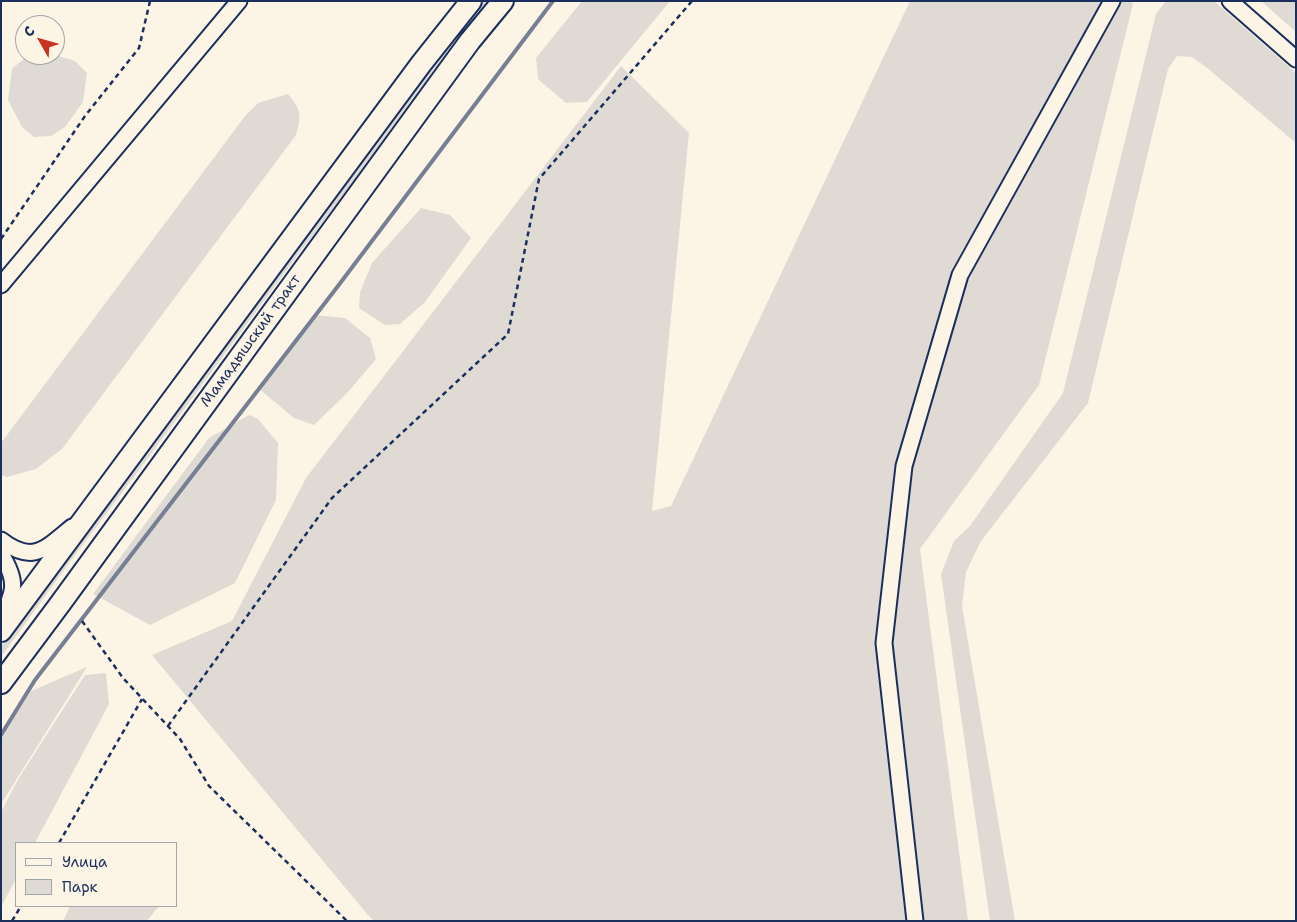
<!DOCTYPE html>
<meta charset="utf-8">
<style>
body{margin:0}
#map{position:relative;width:1297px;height:922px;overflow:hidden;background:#fcf5e5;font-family:"Shantell Sans",sans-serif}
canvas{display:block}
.frame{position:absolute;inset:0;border:2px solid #1b2f5e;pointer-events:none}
.legend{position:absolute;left:15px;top:842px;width:162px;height:65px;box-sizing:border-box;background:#fcf5e5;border:1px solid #a2a6af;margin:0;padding:6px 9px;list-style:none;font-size:15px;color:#1b2f5e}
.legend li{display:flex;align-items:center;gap:10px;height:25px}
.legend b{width:25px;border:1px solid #a2a6af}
.north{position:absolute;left:15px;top:15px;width:50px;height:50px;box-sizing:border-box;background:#fcf5e5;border:1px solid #a2a6af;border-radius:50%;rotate:308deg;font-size:14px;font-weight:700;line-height:20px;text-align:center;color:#1b2f5e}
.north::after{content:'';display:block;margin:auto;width:18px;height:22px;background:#c8321e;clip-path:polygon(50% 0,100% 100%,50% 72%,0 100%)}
</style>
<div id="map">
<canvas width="1297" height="922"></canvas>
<div class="frame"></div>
<ul class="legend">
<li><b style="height:6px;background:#fcf5e5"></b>Улица</li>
<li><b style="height:14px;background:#dfdbd4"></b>Парк</li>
</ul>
<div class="north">С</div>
</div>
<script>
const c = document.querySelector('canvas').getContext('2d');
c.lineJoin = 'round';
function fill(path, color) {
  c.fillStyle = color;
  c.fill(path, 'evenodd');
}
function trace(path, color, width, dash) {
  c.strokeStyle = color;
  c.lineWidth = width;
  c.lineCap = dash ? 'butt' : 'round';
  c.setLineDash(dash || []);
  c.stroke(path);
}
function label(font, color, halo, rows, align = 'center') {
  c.font = font + ' "Shantell Sans",sans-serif';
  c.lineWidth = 4;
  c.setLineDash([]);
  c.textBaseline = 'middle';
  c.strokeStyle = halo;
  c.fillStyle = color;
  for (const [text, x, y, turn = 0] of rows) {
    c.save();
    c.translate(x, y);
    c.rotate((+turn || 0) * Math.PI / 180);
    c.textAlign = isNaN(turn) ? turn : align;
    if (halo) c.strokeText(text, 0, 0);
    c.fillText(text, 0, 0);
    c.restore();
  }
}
fill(new Path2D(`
 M 483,1 L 490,1 L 297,256 L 145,462 L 69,563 L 1,657 L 1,647 L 38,595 Z
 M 582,1 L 670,1 L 587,102 L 566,103 L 538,79 L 536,58 Z
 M 910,1 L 1130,1 L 1133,4 L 1039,385 L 920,549 L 968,921 L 374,921 L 367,914 L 152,655 L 232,621 L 306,478 L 621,66 L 689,133 L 652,511 L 671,506 Z
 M 1166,1 L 1214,1 L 1296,73 L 1296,143 L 1206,67 L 1192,57 L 1177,56 L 1168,69 L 1088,403 L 981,541 L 966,572 L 962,606 L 1015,921 L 990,921 L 941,574 L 954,541 L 970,526 L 1063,393 L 1156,14 Z
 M 1261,1 L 1296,1 L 1296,32 Z
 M 28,55 L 55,55 L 75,61 L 87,73 L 83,102 L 65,127 L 51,136 L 34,137 L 22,127 L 8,100 L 12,69 Z
 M 288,94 C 301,110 302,115 296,135 L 62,449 L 36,469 L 7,477 L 1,475 L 1,443 L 245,116 L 258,103 Z
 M 421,208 L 450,215 L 471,238 L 425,302 L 400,324 L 385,325 L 359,308 L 360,292 L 372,263 Z
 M 314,315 L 345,318 L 370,338 L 376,359 L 348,392 L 314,425 L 294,418 L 258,388 Z
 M 249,415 L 258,419 L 278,443 L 276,500 L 235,583 L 150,625 L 93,594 L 209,438 Z
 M 87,667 L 1,804 L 1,734 L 31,691 Z
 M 106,673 L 109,704 L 35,843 L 16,843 L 16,879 L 1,907 L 1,812 L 19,778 L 85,675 Z
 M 70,906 L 159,906 L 147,921 L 63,921 Z`), '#dfdbd4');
trace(new Path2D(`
 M 1,735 L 35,680 L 338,286 L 553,1`), '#767f94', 4);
const minor = new Path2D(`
 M 1230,1 L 1296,59
 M 1,285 L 239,1
 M 1,540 C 33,565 46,548 72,527
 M 1,554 C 17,580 16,591 1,617
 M 915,921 L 884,643 L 904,466 L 960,275 L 1112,1`);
const major = new Path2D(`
 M 1,631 L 421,64 L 471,1
 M 1,683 L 60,604 L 470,41 L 503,1`);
trace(minor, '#1b2f5e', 19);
trace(major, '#1b2f5e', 24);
trace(new Path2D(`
 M 1,239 L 85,116 L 139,48 L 150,1
 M 82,621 L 123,678 L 180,739 L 209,786 L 347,921
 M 168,726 L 332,498 L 508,334 L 539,179 L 692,1
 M 59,843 L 142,699
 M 12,921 L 21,906`), '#1b2f5e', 2.5, [5, 4]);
trace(minor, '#fcf5e5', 15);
trace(major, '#fcf5e5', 20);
label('15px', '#1b2f5e', '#fcf5e5', [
 ["Мамадышский тракт",251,341,-54]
]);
</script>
